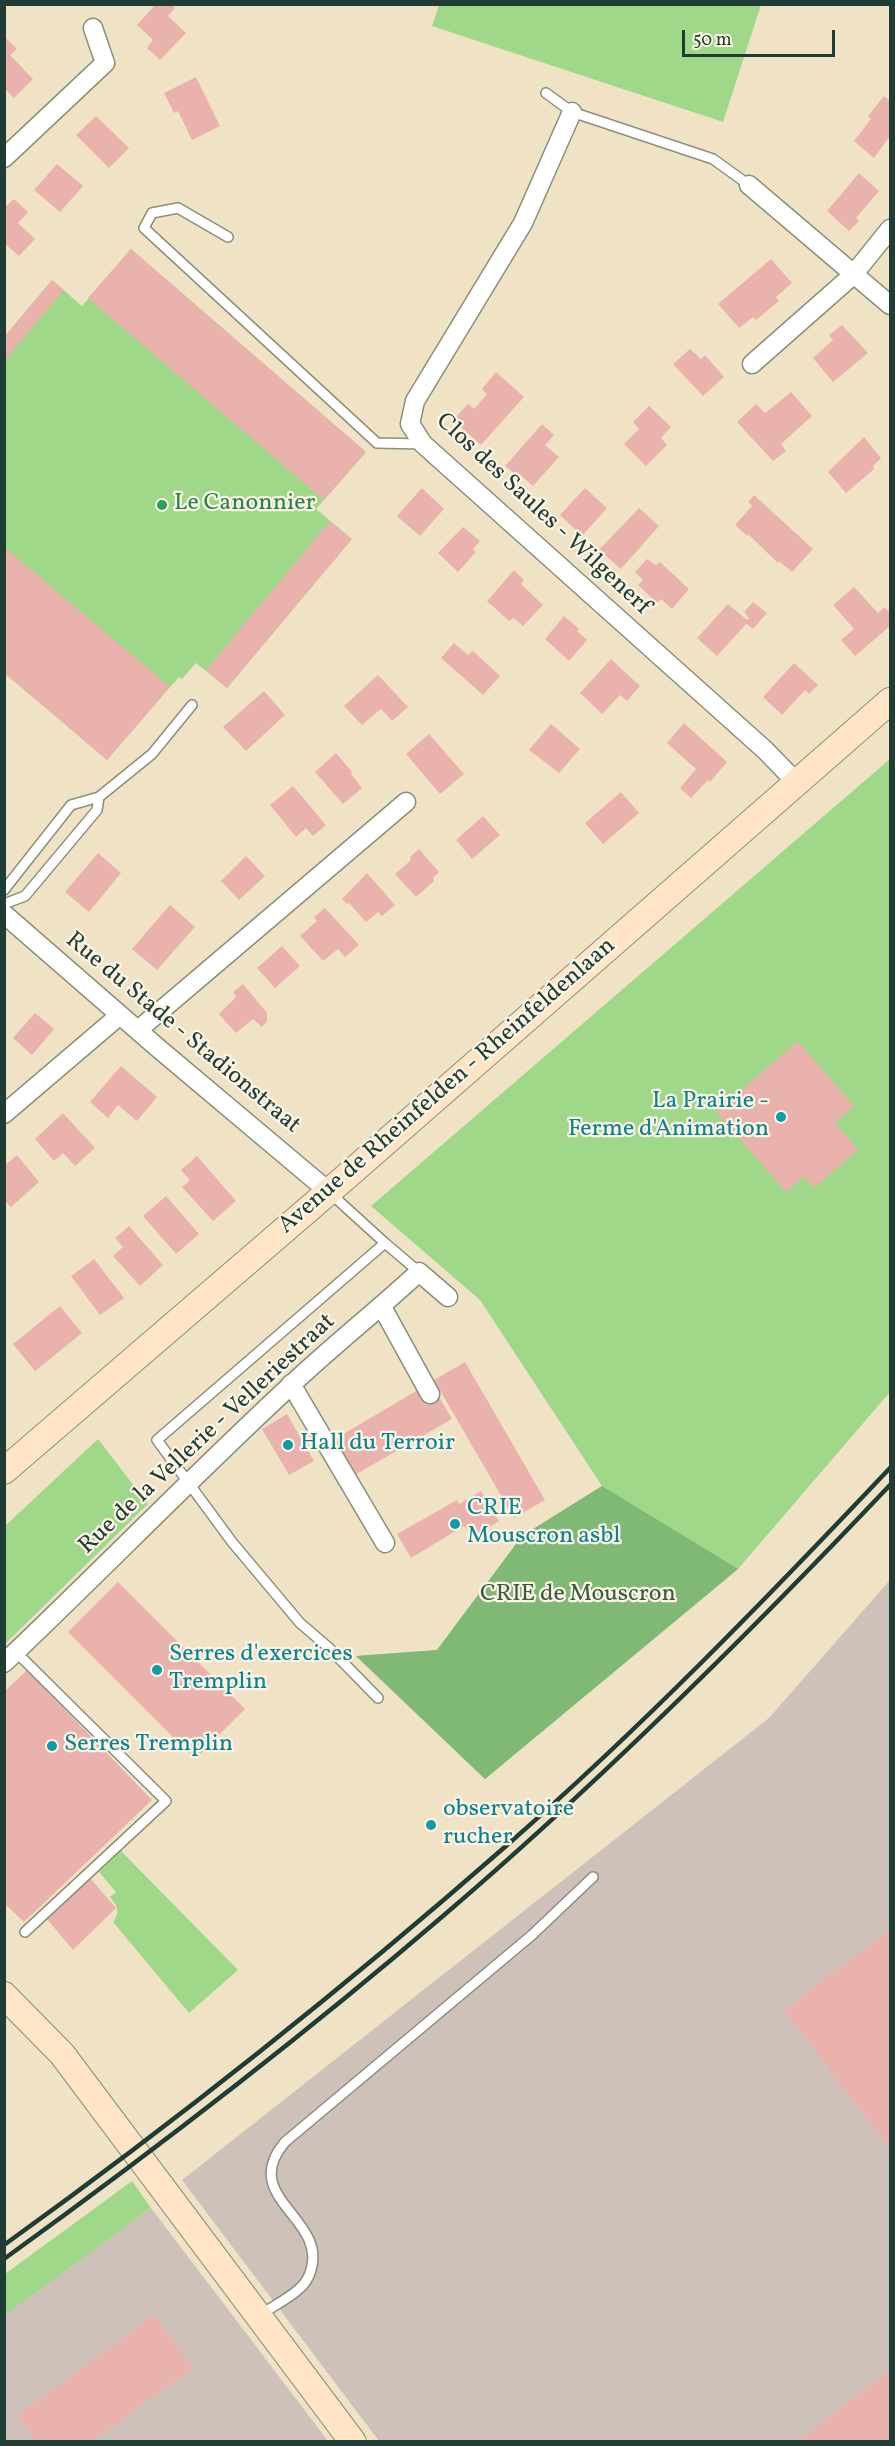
<!DOCTYPE html>
<style>
body{margin:0}
#map{position:relative;width:895px;height:2446px;overflow:hidden;background:#f0e3c5;font-family:Vollkorn,serif}
canvas{display:block}
.frame{position:absolute;inset:0;border:6px solid #1f3d34;pointer-events:none}
.scale{position:absolute;left:682px;top:30px;width:153px;height:27px;box-sizing:border-box;border:3px solid #1f3d34;border-top:0;padding-left:8px;font-size:18px;line-height:21px;white-space:nowrap;color:#1f3d34;-webkit-text-stroke:4px #fcf5e5;paint-order:stroke}
</style>
<div id="map">
<canvas width="895" height="2446"></canvas>
<div class="frame"></div>
<div class="scale">50 m</div>
</div>
<script>
const c = document.querySelector('canvas').getContext('2d');
c.lineJoin = 'round';
function fill(path, color) {
  c.fillStyle = color;
  c.fill(path, 'evenodd');
}
function trace(path, color, width, dash) {
  c.strokeStyle = color;
  c.lineWidth = width;
  c.lineCap = dash ? 'butt' : 'round';
  c.setLineDash(dash || []);
  c.stroke(path);
}
function label(font, color, halo, rows, align = 'center') {
  c.font = font + ' Vollkorn,serif';
  c.lineWidth = 4.5;
  c.setLineDash([]);
  c.textBaseline = 'middle';
  c.strokeStyle = halo;
  c.fillStyle = color;
  for (const [text, x, y, turn = 0] of rows) {
    c.save();
    c.translate(x, y);
    c.rotate((+turn || 0) * Math.PI / 180);
    c.textAlign = isNaN(turn) ? turn : align;
    if (halo) c.strokeText(text, 0, 0);
    c.fillText(text, 0, 0);
    c.restore();
  }
}
fill(new Path2D(`
 M 890,1580 L 890,2441 L 379,2441 L 182,2180 L 769,1718 Z
 M 151,2208 L 328,2441 L 5,2441 L 4,2315 Z`), '#cec1ba');
fill(new Path2D(`
 M 439,5 L 439,4 L 761,5 L 723,122 L 432,26 Z
 M 131,249 L 366,452 L 316,509 L 352,539 L 227,688 L 196,663 L 182,679 L 179,677 L 170,687 L 107,760 L 5,673 L 5,336 L 52,280 L 82,306 Z
 M 890,759 L 890,1392 L 738,1569 L 485,1779 L 356,1656 L 437,1650 L 522,1536 L 602,1486 L 480,1300 L 371,1206 Z
 M 98,1439 L 148,1504 L 5,1644 L 5,1526 Z
 M 121,1851 L 238,1970 L 189,2013 L 113,1922 C 121,1911 117,1906 110,1897 L 116,1892 L 99,1872 Z
 M 132,2181 L 151,2208 L 5,2315 L 5,2274 Z`), '#a0d88a');
fill(new Path2D(`
 M 602,1486 L 738,1569 L 485,1779 L 356,1656 L 437,1650 L 522,1536 Z`), '#80b876');
fill(new Path2D(`
 M 156,4 L 172,4 L 175,8 L 168,16 L 186,33 L 160,60 L 147,48 L 153,40 L 137,25 Z
 M 4,36 L 17,49 L 10,55 L 33,79 L 14,98 L 4,88 Z
 M 196,77 L 220,126 L 192,140 L 178,111 L 174,113 L 164,93 Z
 M 884,96 L 890,101 L 890,136 L 874,158 L 854,141 L 871,119 L 868,116 Z
 M 96,116 L 129,148 L 109,168 L 76,135 Z
 M 57,164 L 83,186 L 60,212 L 34,190 Z
 M 859,173 L 879,191 L 856,218 L 859,221 L 849,231 L 827,211 Z
 M 14,199 L 28,212 L 18,223 L 35,239 L 19,256 L 4,243 L 4,208 Z
 M 131,249 L 366,452 L 324,500 L 88,298 Z
 M 771,259 L 792,283 L 776,297 L 779,301 L 756,320 L 753,317 L 739,328 L 718,304 Z
 M 52,280 L 64,290 L 5,360 L 5,336 Z
 M 842,325 L 868,353 L 833,382 L 813,358 L 833,340 L 829,335 Z
 M 690,349 L 701,359 L 705,355 L 724,377 L 703,396 L 673,364 Z
 M 496,372 L 524,397 L 481,445 L 453,420 L 468,404 L 474,409 L 487,394 L 482,389 Z
 M 791,392 L 812,416 L 781,444 L 786,451 L 773,461 L 737,422 L 756,404 L 765,413 Z
 M 649,406 L 671,427 L 661,438 L 667,445 L 646,466 L 624,444 L 639,429 L 633,422 Z
 M 542,424 L 554,435 L 545,445 L 559,457 L 533,486 L 517,472 L 515,474 L 505,466 Z
 M 864,437 L 881,458 L 873,466 L 874,469 L 846,493 L 828,472 Z
 M 422,488 L 444,509 L 420,536 L 397,516 Z
 M 585,488 L 607,508 L 582,536 L 560,515 Z
 M 754,495 L 813,549 L 792,572 L 779,561 L 778,563 L 748,534 L 747,536 L 735,525 L 752,506 L 748,502 Z
 M 639,508 L 659,526 L 621,569 L 599,550 Z
 M 330,521 L 352,539 L 227,688 L 206,670 Z
 M 463,527 L 480,541 L 473,549 L 476,552 L 458,572 L 438,553 Z
 M 4,547 L 170,687 L 107,760 L 4,673 Z
 M 647,559 L 656,565 L 660,562 L 689,589 L 672,609 L 661,599 L 657,603 L 638,585 L 643,580 L 635,572 Z
 M 514,570 L 524,580 L 521,584 L 543,605 L 523,626 L 514,618 L 509,621 L 487,601 Z
 M 854,587 L 878,613 L 885,607 L 890,613 L 890,626 L 855,656 L 841,640 L 854,629 L 833,605 Z
 M 753,602 L 767,613 L 753,629 L 746,624 L 717,656 L 697,638 L 728,604 L 747,620 L 749,618 L 744,612 Z
 M 564,616 L 579,629 L 577,631 L 587,640 L 569,661 L 545,639 Z
 M 454,643 L 468,655 L 473,651 L 500,676 L 483,695 L 441,658 Z
 M 611,659 L 640,686 L 627,701 L 620,695 L 602,714 L 580,693 Z
 M 794,663 L 818,685 L 809,694 L 805,690 L 782,715 L 763,697 Z
 M 378,675 L 408,707 L 392,721 L 381,709 L 362,725 L 344,706 Z
 M 264,691 L 285,715 L 246,751 L 223,727 Z
 M 684,723 L 727,762 L 710,782 L 708,780 L 691,798 L 680,788 L 696,769 L 667,743 Z
 M 551,724 L 580,749 L 559,773 L 529,750 Z
 M 429,734 L 464,774 L 440,794 L 406,754 Z
 M 336,753 L 352,772 L 351,774 L 362,788 L 343,804 L 315,772 Z
 M 293,786 L 326,825 L 313,836 L 306,828 L 296,837 L 270,805 Z
 M 621,792 L 639,813 L 603,844 L 585,823 Z
 M 483,816 L 500,835 L 472,859 L 456,840 Z
 M 419,849 L 439,872 L 433,878 L 434,881 L 416,897 L 395,874 L 411,860 L 410,857 Z
 M 98,853 L 121,873 L 89,912 L 65,892 Z
 M 246,856 L 265,876 L 239,900 L 221,881 Z
 M 367,873 L 395,905 L 382,916 L 378,912 L 366,922 L 349,903 L 347,904 L 342,899 Z
 M 170,905 L 195,927 L 157,970 L 132,949 Z
 M 325,908 L 359,945 L 345,957 L 338,949 L 323,961 L 300,936 L 317,921 L 314,917 Z
 M 282,946 L 300,966 L 275,988 L 257,968 Z
 M 243,984 L 267,1013 L 267,1021 L 262,1027 L 253,1019 L 236,1033 L 219,1014 L 236,997 L 233,992 Z
 M 35,1013 L 54,1029 L 32,1055 L 13,1038 Z
 M 798,1041 L 854,1106 L 835,1123 L 858,1150 L 814,1188 L 804,1176 L 786,1192 L 716,1112 Z
 M 121,1066 L 157,1097 L 137,1121 L 118,1105 L 108,1118 L 90,1102 Z
 M 63,1113 L 95,1148 L 75,1166 L 63,1153 L 54,1161 L 35,1139 Z
 M 17,1155 L 39,1182 L 11,1207 L 4,1200 L 4,1166 Z
 M 197,1156 L 236,1201 L 213,1221 L 182,1187 L 190,1180 L 181,1170 Z
 M 166,1196 L 199,1234 L 176,1254 L 143,1216 Z
 M 129,1226 L 163,1265 L 140,1286 L 113,1256 L 123,1247 L 115,1238 Z
 M 94,1259 L 124,1298 L 100,1315 L 71,1276 Z
 M 60,1306 L 82,1333 L 35,1371 L 13,1344 Z
 M 465,1362 L 545,1500 L 514,1518 L 434,1380 Z
 M 418,1390 L 435,1390 L 452,1419 L 353,1476 L 333,1440 Z
 M 287,1414 L 314,1461 L 289,1475 L 262,1429 Z
 M 481,1491 L 499,1521 L 474,1536 L 464,1526 L 411,1558 L 397,1534 L 457,1500 L 459,1504 Z
 M 118,1582 L 245,1709 L 195,1759 L 68,1632 Z
 M 27,1670 L 152,1800 L 24,1922 L 4,1903 L 4,1692 Z
 M 428,1820 L 437,1824 L 434,1831 L 425,1827 Z
 M 89,1877 L 116,1908 L 73,1950 L 47,1919 Z
 M 890,1929 L 890,2149 L 784,2010 Z
 M 155,2315 L 193,2368 L 91,2442 L 37,2442 L 17,2415 Z
 M 890,2370 L 890,2442 L 797,2442 Z`), '#eab2ac');
const lane = new Path2D(`
 M 546,93 L 572,112 L 713,159 L 749,185
 M 228,237 L 178,208 L 152,213 L 144,228 L 377,443 L 423,444
 M 99,797 L 152,754 L 192,705
 M 4,890 L 71,805 L 99,797 L 97,810 L 25,896 L 4,904
 M 330,1193 L 385,1243 L 157,1440 L 232,1542 L 300,1623 L 328,1647 L 378,1698
 M 385,1243 L 419,1272
 M 16,1652 L 166,1801 L 25,1932
 M 260,2315 C 273,2306 288,2299 299,2289 C 305,2284 309,2277 311,2270 C 327,2218 238,2197 285,2142 L 532,1935 L 593,1877`);
const street = new Path2D(`
 M 572,112 L 523,223 L 415,401 L 410,424 L 423,444 L 765,750 L 796,782
 M 4,158 L 105,63 L 93,28
 M 749,185 L 890,305
 M 752,364 L 853,275 L 890,229
 M 4,914 L 158,1048 L 328,1191
 M 138,1030 L 406,802
 M 4,1114 L 120,1015
 M 382,1307 L 430,1394
 M 291,1384 L 385,1543
 M 4,1663 C 100,1572 192,1477 289,1387 C 331,1347 377,1311 419,1272 L 448,1297`);
const secondary = new Path2D(`
 M 4,1471 L 347,1176 L 890,701
 M 4,1995 L 62,2054 L 353,2442`);
trace(lane, '#88907c', 12);
trace(street, '#88907c', 21);
trace(secondary, '#88907c', 28);
trace(lane, '#fff', 9);
trace(street, '#fff', 18);
trace(secondary, '#ffe4c6', 26);
trace(new Path2D(`
 M 4,2245 C 178,2120 345,1987 506,1846 C 641,1728 767,1598 890,1468
 M 4,2259 C 155,2150 302,2037 443,1916 C 601,1781 748,1635 890,1485`), '#1f3d34', 4.5);
for (const [x, y, r, color] of [
 [162,505,6,"#2e9e5b"],
 [781,1117,6,"#0f9aa8"],
 [288,1445,6,"#0f9aa8"],
 [455,1524,6,"#0f9aa8"],
 [157,1670,6,"#0f9aa8"],
 [52,1746,6,"#0f9aa8"],
 [431,1825,6,"#0f9aa8"]
]) {
  const dot = new Path2D();
  dot.arc(x, y, r, 0, 2 * Math.PI);
  c.fillStyle = color;
  c.fill(dot);
  trace(dot, '#fcf5e5', 2);
}
label('24px', '#27864d', '#fcf5e5', [
 ["Le Canonnier",174,505]
], 'left');
label('24px', '#1f3d34', '#fcf5e5', [
 ["Clos des Saules - Wilgenerf",542,515,43],
 ["Rue du Stade - Stadionstraat",182,1034,40],
 ["Avenue de Rheinfelden - Rheinfeldenlaan",448,1087,-41],
 ["Rue de la Vellerie - Velleriestraat",208,1435,-43]
]);
label('24px', '#0d838f', '#fcf5e5', [
 ["La Prairie -",769,1103,"right"],
 ["Ferme d'Animation",769,1131,"right"],
 ["Hall du Terroir",300,1445],
 ["CRIE",467,1510],
 ["Mouscron asbl",467,1538],
 ["Serres d'exercices",169,1656],
 ["Tremplin",169,1684],
 ["Serres Tremplin",64,1746],
 ["observatoire",443,1811],
 ["rucher",443,1839]
], 'left');
label('24px', '#395c45', '#fcf5e5', [
 ["CRIE de Mouscron",578,1596]
]);
</script>
